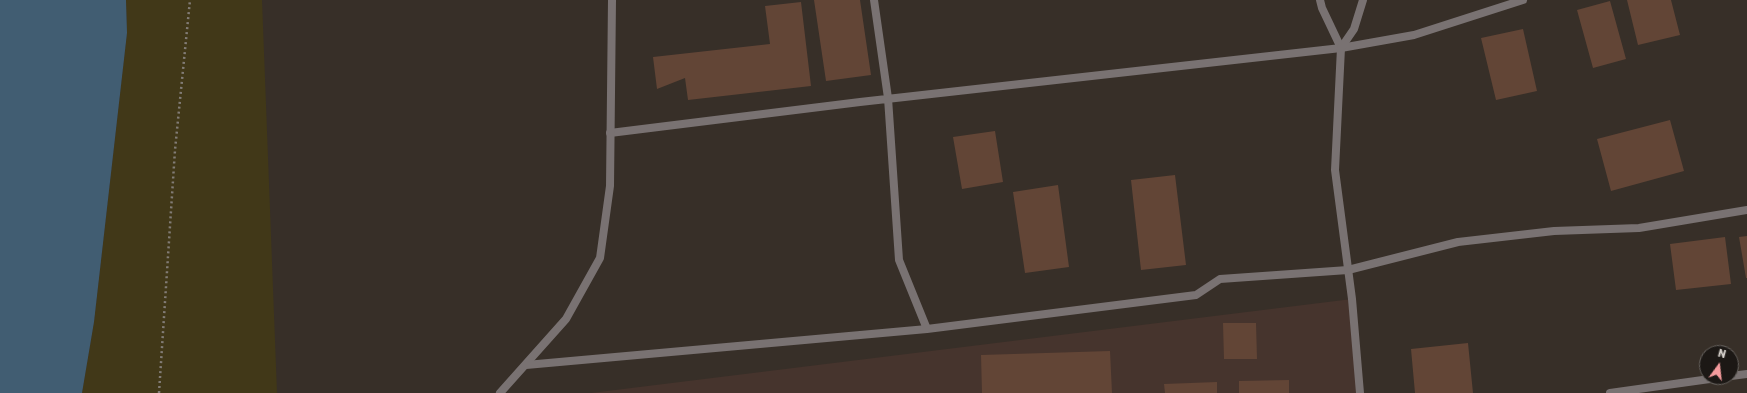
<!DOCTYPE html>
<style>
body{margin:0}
#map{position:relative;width:1747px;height:393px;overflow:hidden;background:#372f28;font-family:Rubik,sans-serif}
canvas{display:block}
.north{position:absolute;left:1699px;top:345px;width:40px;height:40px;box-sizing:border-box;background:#1c1815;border:1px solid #66625e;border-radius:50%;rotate:15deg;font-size:11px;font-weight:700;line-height:16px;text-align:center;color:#d6d1cc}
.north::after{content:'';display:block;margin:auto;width:14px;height:18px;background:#f59b9d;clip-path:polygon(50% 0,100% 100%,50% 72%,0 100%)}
</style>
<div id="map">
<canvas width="1747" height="393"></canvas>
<div class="north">N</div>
</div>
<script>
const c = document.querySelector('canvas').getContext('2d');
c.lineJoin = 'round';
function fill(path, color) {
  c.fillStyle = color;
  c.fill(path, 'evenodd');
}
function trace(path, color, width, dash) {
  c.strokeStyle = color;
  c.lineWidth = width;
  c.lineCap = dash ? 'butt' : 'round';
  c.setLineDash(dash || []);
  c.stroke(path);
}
fill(new Path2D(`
 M 1352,299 L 1360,393 L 591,393 Z`), '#46342d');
fill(new Path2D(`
 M 126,0 L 262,0 L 277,393 L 82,393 L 94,322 L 127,33 Z`), '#413818');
fill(new Path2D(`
 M 0,0 L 126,0 L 127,33 L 94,322 L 82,393 L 0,393 Z`), '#415d72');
fill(new Path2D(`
 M 814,0 L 860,0 L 871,75 L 826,81 Z
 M 1627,0 L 1671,0 L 1680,35 L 1638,45 Z
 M 1610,1 L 1626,59 L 1593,68 L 1577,10 Z
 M 801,2 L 811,86 L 688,100 L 685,78 L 657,89 L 653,57 L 770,44 L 765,6 Z
 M 1523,29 L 1537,91 L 1496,100 L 1481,38 Z
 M 1670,120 L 1684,171 L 1611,191 L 1597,139 Z
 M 995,131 L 1003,182 L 962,189 L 953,137 Z
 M 1175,175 L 1186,265 L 1141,270 L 1131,180 Z
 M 1058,185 L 1069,267 L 1025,273 L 1013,192 Z
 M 1747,236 L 1747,278 L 1746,278 L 1739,237 Z
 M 1725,237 L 1731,284 L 1676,290 L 1670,244 Z
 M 1223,323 L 1256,323 L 1257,359 L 1224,359 Z
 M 1468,343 L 1473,393 L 1415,393 L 1411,349 Z
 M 1110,351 L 1112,393 L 982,393 L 981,355 Z
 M 1289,380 L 1289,393 L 1239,393 L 1239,381 Z
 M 1217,382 L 1217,393 L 1165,393 L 1164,384 Z`), '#624536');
trace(new Path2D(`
 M 159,393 L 175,150 L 190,0`), '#827c76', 2.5, [2, 3]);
trace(new Path2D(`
 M 874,0 L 888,98 L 899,260 L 927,329 L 1196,295 L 1220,279 L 1348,270 L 1458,242 L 1554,231 L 1639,228 L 1747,210
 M 1320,0 L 1322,8 L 1341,48
 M 610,133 L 860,102 L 1341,48 L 1414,35 L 1523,0
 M 526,365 L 927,329
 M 1731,376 L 1747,374
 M 1610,393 L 1724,377`), '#797272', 8);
trace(new Path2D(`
 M 500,393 L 566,319 L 600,258 L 610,186 L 612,0
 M 1360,393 L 1352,299 L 1335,170 L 1341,48 L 1354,29 L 1363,0`), '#797272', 8);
</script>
